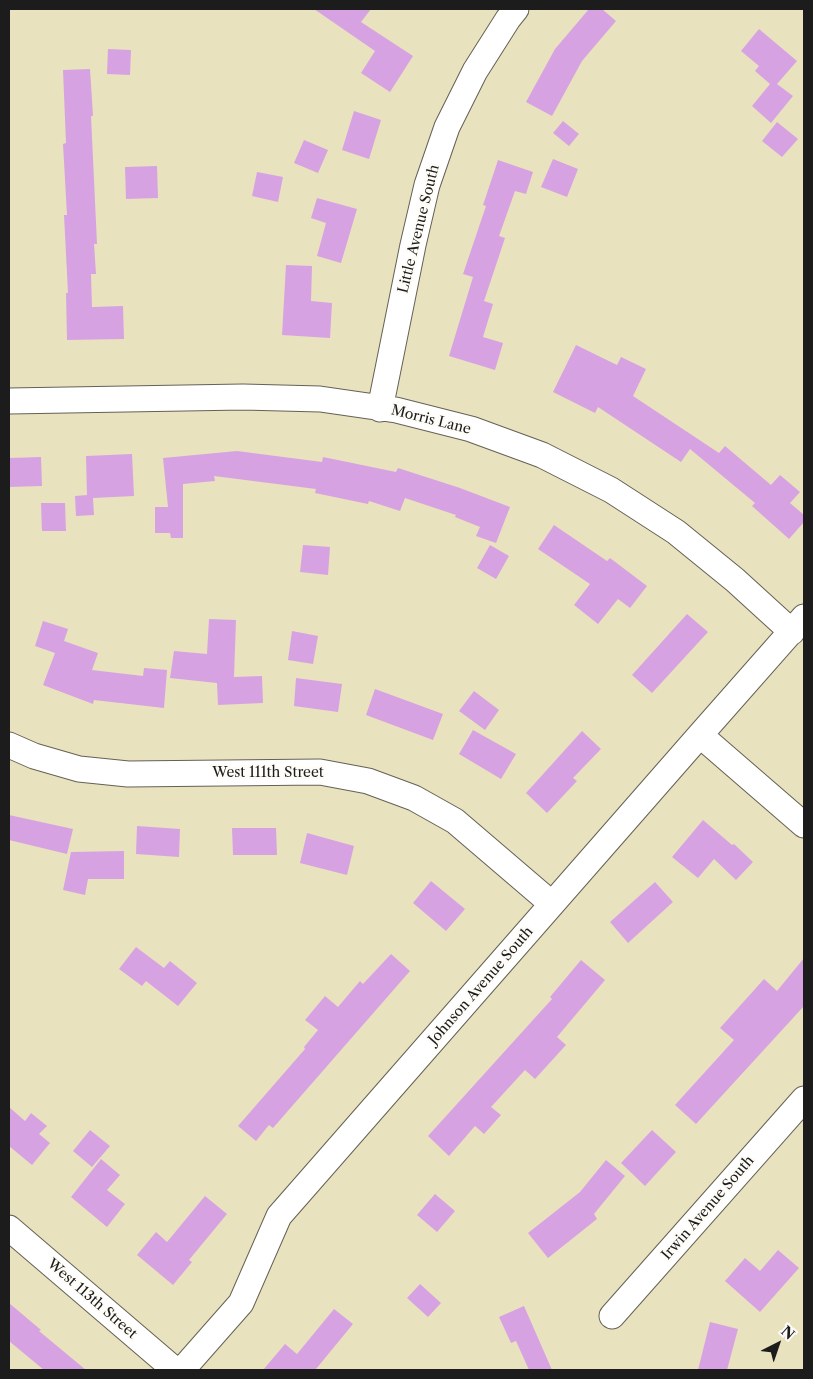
<!DOCTYPE html>
<style>
body{margin:0}
#map{position:relative;width:813px;height:1379px;overflow:hidden;background:#e9e2bf;font-family:"Libre Caslon Text",serif}
canvas{display:block}
.frame{position:absolute;inset:0;border:10px solid #1c1c1c;pointer-events:none}
.north{position:absolute;left:753px;top:1319px;width:50px;height:50px;-webkit-text-stroke:4px #fdfcf7;paint-order:stroke;rotate:41deg;font-size:14px;font-weight:700;line-height:20px;text-align:center;color:#1c1c1c}
.north::after{content:'';display:block;margin:auto;width:18px;height:22px;background:#1c1c1c;clip-path:polygon(50% 0,100% 100%,50% 72%,0 100%)}
</style>
<div id="map">
<canvas width="813" height="1379"></canvas>
<div class="frame"></div>
<div class="north">N</div>
</div>
<script>
const c = document.querySelector('canvas').getContext('2d');
c.lineJoin = 'round';
function fill(path, color) {
  c.fillStyle = color;
  c.fill(path, 'evenodd');
}
function trace(path, color, width, dash) {
  c.strokeStyle = color;
  c.lineWidth = width;
  c.lineCap = dash ? 'butt' : 'round';
  c.setLineDash(dash || []);
  c.stroke(path);
}
function label(font, color, halo, rows, align = 'center') {
  c.font = font + ' "Libre Caslon Text",serif';
  c.lineWidth = 4.5;
  c.setLineDash([]);
  c.textBaseline = 'middle';
  c.strokeStyle = halo;
  c.fillStyle = color;
  for (const [text, x, y, turn = 0] of rows) {
    c.save();
    c.translate(x, y);
    c.rotate((+turn || 0) * Math.PI / 180);
    c.textAlign = isNaN(turn) ? turn : align;
    if (halo) c.strokeText(text, 0, 0);
    c.fillText(text, 0, 0);
    c.restore();
  }
}
fill(new Path2D(`
 M 314,9 L 371,9 L 361,22 L 413,56 L 390,92 L 361,73 L 375,51 Z
 M 589,9 L 602,9 L 616,21 L 582,61 L 552,116 L 526,102 L 555,49 Z
 M 759,29 L 797,61 L 777,84 L 793,96 L 771,123 L 752,106 L 770,84 L 755,71 L 759,66 L 741,51 Z
 M 108,49 L 131,50 L 130,75 L 107,74 Z
 M 90,69 L 93,116 L 91,116 L 97,244 L 94,244 L 96,274 L 91,274 L 92,307 L 123,306 L 124,339 L 67,340 L 66,293 L 68,293 L 64,215 L 67,215 L 63,144 L 66,143 L 63,70 Z
 M 354,111 L 381,120 L 369,159 L 342,150 Z
 M 563,121 L 579,134 L 569,146 L 553,133 Z
 M 777,122 L 798,139 L 782,157 L 762,141 Z
 M 304,140 L 328,150 L 318,173 L 294,163 Z
 M 553,159 L 578,169 L 567,197 L 541,187 Z
 M 498,160 L 533,172 L 526,194 L 515,191 L 499,236 L 505,238 L 484,301 L 493,304 L 483,337 L 503,343 L 495,370 L 449,356 L 473,277 L 463,274 L 486,206 L 483,205 Z
 M 157,166 L 158,198 L 126,199 L 125,167 Z
 M 257,172 L 283,177 L 278,202 L 252,196 Z
 M 317,198 L 357,209 L 341,263 L 317,256 L 326,223 L 311,218 Z
 M 286,265 L 312,266 L 311,301 L 332,303 L 330,338 L 282,335 Z
 M 576,345 L 617,365 L 621,357 L 646,369 L 633,396 L 719,453 L 725,446 L 771,485 L 780,475 L 800,492 L 790,503 L 804,515 L 804,522 L 789,539 L 752,506 L 755,503 L 690,449 L 681,462 L 598,407 L 595,413 L 553,392 Z
 M 237,451 L 322,462 L 323,457 L 396,472 L 398,468 L 460,488 L 510,507 L 496,543 L 476,536 L 480,527 L 455,517 L 456,515 L 405,498 L 400,511 L 369,501 L 368,504 L 315,493 L 316,489 L 214,476 L 215,481 L 183,484 L 183,538 L 171,538 L 170,533 L 155,533 L 155,507 L 168,507 L 163,458 Z
 M 132,454 L 134,496 L 93,498 L 94,515 L 76,516 L 75,496 L 87,495 L 86,456 Z
 M 41,457 L 42,486 L 9,487 L 9,458 Z
 M 41,503 L 65,503 L 66,531 L 42,531 Z
 M 554,525 L 607,561 L 610,558 L 647,586 L 630,608 L 618,599 L 598,624 L 574,605 L 590,584 L 538,549 Z
 M 303,545 L 330,547 L 328,575 L 300,572 Z
 M 490,545 L 509,556 L 496,579 L 477,568 Z
 M 687,614 L 708,632 L 652,693 L 632,675 Z
 M 209,619 L 236,620 L 234,677 L 262,676 L 263,703 L 218,705 L 217,683 L 170,678 L 174,651 L 207,654 Z
 M 43,621 L 68,629 L 64,641 L 98,653 L 92,670 L 143,676 L 144,668 L 167,670 L 164,708 L 94,700 L 93,704 L 43,685 L 55,653 L 35,646 Z
 M 292,631 L 318,636 L 313,664 L 288,660 Z
 M 296,678 L 342,684 L 338,712 L 294,706 Z
 M 375,689 L 443,714 L 433,740 L 366,715 Z
 M 474,691 L 499,710 L 485,730 L 459,711 Z
 M 473,730 L 516,754 L 501,779 L 459,754 Z
 M 582,731 L 601,749 L 573,778 L 577,781 L 547,813 L 526,793 Z
 M 9,815 L 73,829 L 67,854 L 9,840 Z
 M 703,820 L 732,845 L 734,844 L 753,862 L 736,880 L 714,859 L 698,878 L 672,857 Z
 M 137,826 L 180,829 L 179,857 L 136,854 Z
 M 232,828 L 276,828 L 277,855 L 233,855 Z
 M 307,833 L 354,846 L 347,875 L 300,863 Z
 M 124,851 L 124,879 L 88,879 L 85,895 L 63,890 L 71,852 Z
 M 431,881 L 465,909 L 446,931 L 413,903 Z
 M 655,882 L 673,902 L 628,943 L 610,922 Z
 M 136,947 L 164,968 L 170,961 L 197,983 L 178,1006 L 146,981 L 142,986 L 119,969 Z
 M 391,954 L 410,971 L 273,1128 L 269,1125 L 256,1141 L 238,1126 L 305,1049 L 304,1047 L 318,1030 L 305,1020 L 325,996 L 338,1007 L 360,981 L 363,984 Z
 M 804,958 L 804,1006 L 696,1124 L 675,1105 L 734,1040 L 720,1028 L 764,979 L 777,991 Z
 M 581,960 L 605,980 L 557,1037 L 566,1045 L 535,1079 L 525,1070 L 491,1107 L 501,1115 L 484,1134 L 475,1126 L 449,1156 L 428,1136 L 552,999 L 550,997 Z
 M 9,1107 L 25,1121 L 31,1113 L 47,1126 L 39,1134 L 50,1143 L 32,1165 L 9,1146 Z
 M 90,1130 L 110,1146 L 92,1167 L 73,1151 Z
 M 652,1130 L 676,1152 L 645,1186 L 621,1163 Z
 M 101,1159 L 120,1175 L 107,1190 L 125,1204 L 107,1227 L 71,1197 Z
 M 606,1160 L 625,1176 L 594,1214 L 597,1219 L 548,1258 L 528,1233 L 580,1192 Z
 M 435,1194 L 455,1211 L 437,1232 L 417,1215 Z
 M 205,1196 L 227,1214 L 189,1260 L 192,1262 L 173,1285 L 137,1255 L 156,1232 L 167,1242 Z
 M 778,1250 L 799,1268 L 760,1312 L 725,1281 L 745,1258 L 760,1271 Z
 M 420,1284 L 441,1303 L 428,1317 L 407,1298 Z
 M 9,1303 L 41,1330 L 39,1331 L 86,1370 L 44,1370 L 9,1341 Z
 M 524,1306 L 552,1370 L 529,1370 L 516,1341 L 511,1343 L 499,1317 Z
 M 334,1309 L 353,1324 L 316,1369 L 317,1370 L 263,1370 L 285,1344 L 297,1354 Z
 M 710,1322 L 738,1329 L 727,1370 L 698,1370 Z`), '#d7a2e2');
const minor = new Path2D(`
 M 9,401 L 243,397 L 320,399 L 396,410 L 471,429 L 542,455 L 611,490 L 676,532 L 735,580 L 792,632
 M 380,409 L 413,245 L 427,185 L 447,127 L 475,71 L 508,19 L 516,9
 M 700,735 L 804,825
 M 9,745 L 34,756 L 79,769 L 128,774 L 320,772 L 368,781 L 414,798 L 455,821 L 552,904
 M 9,1228 L 175,1370
 M 612,1316 L 804,1099
 M 182,1370 L 241,1303 L 279,1216 L 700,735 L 804,617`);
trace(minor, '#646155', 27);
trace(minor, '#fff', 25);
label('14px', '#1c1c1c', '#fdfcf7', [
 ["Little Avenue South",419,229,-76],
 ["Morris Lane",431,420,14],
 ["West 111th Street",268,773],
 ["Johnson Avenue South",481,986,-49],
 ["Irwin Avenue South",708,1208,-49],
 ["West 113th Street",92,1299,41]
]);
</script>
